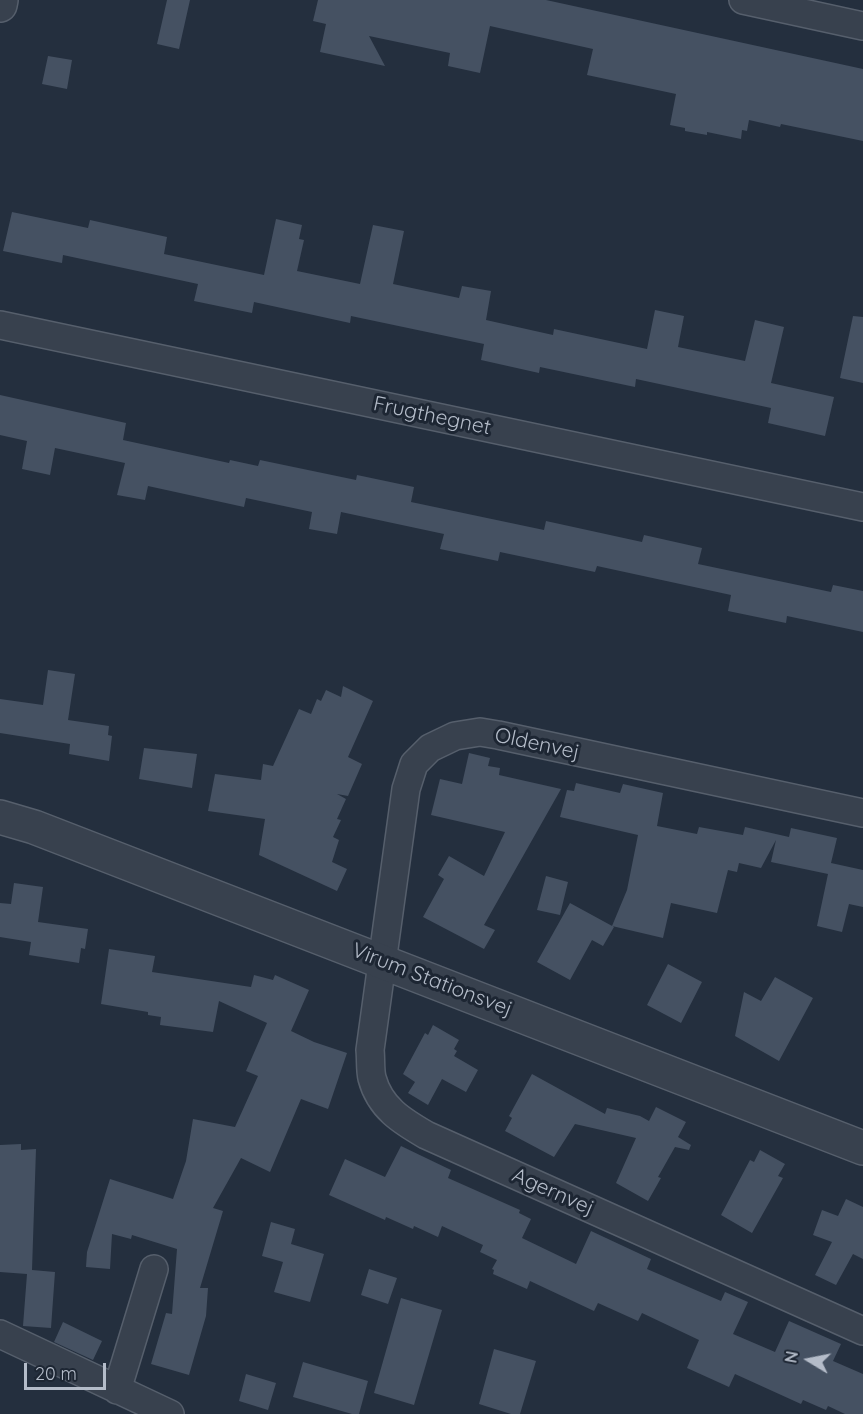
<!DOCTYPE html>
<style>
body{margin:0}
#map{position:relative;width:863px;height:1414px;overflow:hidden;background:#242f3e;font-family:Quicksand,sans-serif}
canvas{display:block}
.north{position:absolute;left:779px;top:1330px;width:60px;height:60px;-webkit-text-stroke:4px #1d2633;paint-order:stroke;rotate:280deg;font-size:16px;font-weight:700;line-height:24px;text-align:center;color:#b4bcc9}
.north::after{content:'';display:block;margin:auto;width:21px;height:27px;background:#b4bcc9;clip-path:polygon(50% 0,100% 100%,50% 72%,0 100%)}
.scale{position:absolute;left:24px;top:1363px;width:82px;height:27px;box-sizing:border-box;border:3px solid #b4bcc9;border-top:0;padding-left:8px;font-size:18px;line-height:21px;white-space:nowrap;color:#b4bcc9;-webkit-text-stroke:4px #1d2633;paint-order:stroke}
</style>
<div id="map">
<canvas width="863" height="1414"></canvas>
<div class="north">N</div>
<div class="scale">20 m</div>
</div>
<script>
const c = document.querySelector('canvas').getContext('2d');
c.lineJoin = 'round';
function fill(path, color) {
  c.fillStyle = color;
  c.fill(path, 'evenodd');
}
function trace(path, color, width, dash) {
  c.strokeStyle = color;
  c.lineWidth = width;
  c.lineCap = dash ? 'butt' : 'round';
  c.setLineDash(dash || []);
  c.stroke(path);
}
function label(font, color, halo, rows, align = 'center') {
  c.font = font + ' Quicksand,sans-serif';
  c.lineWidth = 6;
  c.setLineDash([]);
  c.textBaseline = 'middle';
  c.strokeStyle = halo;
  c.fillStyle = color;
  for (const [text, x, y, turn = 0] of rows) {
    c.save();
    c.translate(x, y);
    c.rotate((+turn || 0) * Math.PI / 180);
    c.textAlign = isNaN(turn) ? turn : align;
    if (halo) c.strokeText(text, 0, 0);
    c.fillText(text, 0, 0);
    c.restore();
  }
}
fill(new Path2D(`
 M 167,0 L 190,0 L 179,49 L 157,44 Z
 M 318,0 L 546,0 L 863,69 L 863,141 L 781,124 L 780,127 L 749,120 L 747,131 L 742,130 L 741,139 L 707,132 L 707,135 L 685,131 L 685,128 L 670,125 L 676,94 L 587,75 L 593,49 L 490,26 L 480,73 L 448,66 L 450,53 L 369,36 L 385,66 L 320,52 L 326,24 L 313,21 Z
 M 48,56 L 72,60 L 67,89 L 42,84 Z
 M 12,212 L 88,228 L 90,220 L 167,237 L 164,254 L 264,275 L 276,219 L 302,225 L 299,239 L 304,240 L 297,271 L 360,284 L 373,225 L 404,231 L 393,284 L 459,298 L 462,286 L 491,291 L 486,320 L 553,335 L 554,329 L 647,349 L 655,310 L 684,316 L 678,347 L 745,361 L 755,320 L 784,327 L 771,383 L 834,397 L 825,436 L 768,423 L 771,408 L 636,379 L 635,387 L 540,367 L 539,373 L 481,360 L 484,344 L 351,316 L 350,323 L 254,302 L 252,313 L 194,301 L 198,284 L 63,255 L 62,263 L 3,251 Z
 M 853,316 L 863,317 L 863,383 L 840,378 Z
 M 0,395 L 126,423 L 123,440 L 229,463 L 230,460 L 258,466 L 260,460 L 356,480 L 357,475 L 414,487 L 411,502 L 544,530 L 546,521 L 642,542 L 644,535 L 702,548 L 698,564 L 831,592 L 833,585 L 863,591 L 863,632 L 787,616 L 786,623 L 728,611 L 731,595 L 597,566 L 595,572 L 500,552 L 498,561 L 440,549 L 444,534 L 341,512 L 337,534 L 309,529 L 312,512 L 246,498 L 244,507 L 148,486 L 145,500 L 117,495 L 125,463 L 55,448 L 50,475 L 22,469 L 27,441 L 0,435 Z
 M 48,670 L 75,674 L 68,720 L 109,726 L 108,735 L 112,736 L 109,761 L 69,754 L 70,744 L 0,733 L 0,699 L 43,705 Z
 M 343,686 L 373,701 L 348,757 L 362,764 L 348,796 L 337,794 L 346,799 L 337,819 L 341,820 L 333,837 L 339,840 L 332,862 L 347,869 L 337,891 L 259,855 L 265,819 L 208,811 L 215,774 L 261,780 L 263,764 L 273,766 L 299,709 L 311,714 L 317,699 L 321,701 L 326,690 L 341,697 Z
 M 144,748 L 197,754 L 192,788 L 139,779 Z
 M 469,753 L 490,758 L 488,766 L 500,768 L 499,775 L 561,789 L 484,925 L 495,930 L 484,949 L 423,917 L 444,879 L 438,875 L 449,856 L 484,876 L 505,832 L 431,815 L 440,779 L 462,784 Z
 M 576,783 L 620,793 L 623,784 L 663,793 L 657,826 L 697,834 L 699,827 L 743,835 L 745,827 L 789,837 L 791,828 L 837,838 L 831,863 L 863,870 L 863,907 L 849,904 L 842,932 L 817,926 L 828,874 L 771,862 L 776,840 L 761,868 L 739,863 L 737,872 L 728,870 L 717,913 L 671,903 L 663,938 L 612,926 L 627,890 L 638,835 L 560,817 L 567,790 L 574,791 Z
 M 546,876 L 568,882 L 560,915 L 537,910 Z
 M 14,883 L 43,887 L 38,922 L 88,929 L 85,949 L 81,948 L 79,963 L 29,955 L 31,942 L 0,937 L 0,903 L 11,904 Z
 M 570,903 L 614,927 L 603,946 L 592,940 L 570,980 L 537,962 Z
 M 109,949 L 155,956 L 152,972 L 251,987 L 254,975 L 273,980 L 275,975 L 309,990 L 291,1031 L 314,1042 L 347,1053 L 328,1109 L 301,1099 L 270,1172 L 241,1158 L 213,1208 L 223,1211 L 200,1288 L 208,1288 L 206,1316 L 189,1375 L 151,1364 L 166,1313 L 172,1314 L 177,1249 L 132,1235 L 131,1239 L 112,1234 L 110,1269 L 86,1267 L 87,1252 L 110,1179 L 173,1199 L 186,1161 L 193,1119 L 235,1127 L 258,1076 L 246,1071 L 267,1023 L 219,1001 L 213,1032 L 160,1025 L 161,1017 L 148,1015 L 148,1012 L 101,1004 Z
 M 668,964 L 702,982 L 681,1023 L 647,1005 Z
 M 775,977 L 813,998 L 779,1061 L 735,1036 L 744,992 L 761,1001 Z
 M 433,1025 L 459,1040 L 454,1049 L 457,1051 L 454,1056 L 478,1070 L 466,1092 L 442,1079 L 428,1105 L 408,1093 L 415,1082 L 403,1074 L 425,1033 L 428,1035 Z
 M 532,1074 L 605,1114 L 607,1108 L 640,1116 L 649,1121 L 656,1107 L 686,1122 L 678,1137 L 691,1145 L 689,1150 L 675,1147 L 658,1177 L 661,1178 L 648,1201 L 616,1183 L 636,1138 L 575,1124 L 554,1157 L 505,1131 L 512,1118 L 509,1116 Z
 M 21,1144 L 21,1150 L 36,1149 L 32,1270 L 55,1272 L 51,1328 L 23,1326 L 27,1274 L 0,1272 L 0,1145 Z
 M 401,1146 L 451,1170 L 448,1178 L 520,1210 L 519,1213 L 531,1219 L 522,1238 L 576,1264 L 591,1231 L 651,1259 L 647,1269 L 721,1301 L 725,1292 L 748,1302 L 733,1334 L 775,1352 L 789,1321 L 841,1344 L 833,1361 L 863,1374 L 863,1414 L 845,1414 L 828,1406 L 826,1410 L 803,1400 L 801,1404 L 735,1374 L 729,1387 L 687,1368 L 699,1340 L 642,1313 L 638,1321 L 598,1303 L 594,1311 L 530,1281 L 527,1289 L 493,1274 L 494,1270 L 492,1269 L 497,1260 L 480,1252 L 483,1245 L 442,1226 L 438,1237 L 414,1226 L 413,1229 L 386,1217 L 385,1220 L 329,1195 L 345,1159 L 385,1177 Z
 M 760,1150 L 785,1164 L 778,1176 L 783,1178 L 752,1233 L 721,1215 L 750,1160 L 754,1162 Z
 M 846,1199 L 863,1207 L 863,1259 L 853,1254 L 836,1285 L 815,1275 L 832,1242 L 813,1235 L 822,1210 L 838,1216 Z
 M 271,1222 L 295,1229 L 291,1244 L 324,1254 L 310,1302 L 274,1292 L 283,1262 L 262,1256 Z
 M 369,1269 L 397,1278 L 388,1304 L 361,1295 Z
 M 401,1298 L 442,1310 L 414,1405 L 374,1393 Z
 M 63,1322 L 102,1341 L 93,1360 L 54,1342 Z
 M 494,1349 L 536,1361 L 520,1414 L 511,1414 L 479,1404 Z
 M 303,1362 L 368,1381 L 359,1414 L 352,1414 L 293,1397 Z
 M 246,1374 L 276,1383 L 268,1410 L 239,1401 Z`), '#455162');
const minor = new Path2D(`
 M 743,0 L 863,26
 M 0,325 L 863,507
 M 863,813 L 498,735 L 480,732 L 455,736 L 430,748 L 414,764 L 406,789 L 370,1050 C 371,1059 370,1070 372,1078 C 380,1108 402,1121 426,1135 L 863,1331
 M 0,1334 L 170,1414
 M 117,1390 L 154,1269`);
const tertiary = new Path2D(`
 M 0,5 L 1,0
 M 0,817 L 34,827 L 863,1148`);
trace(minor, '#565f6c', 30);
trace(tertiary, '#565f6c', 36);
trace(minor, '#38414e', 27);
trace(tertiary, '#38414e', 33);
label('21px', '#b4bcc9', '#1d2633', [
 ["Frugthegnet",432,416,12],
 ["Oldenvej",537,744,12],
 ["Virum Stationsvej",432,980,21],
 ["Agernvej",553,1192,24]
]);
</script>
